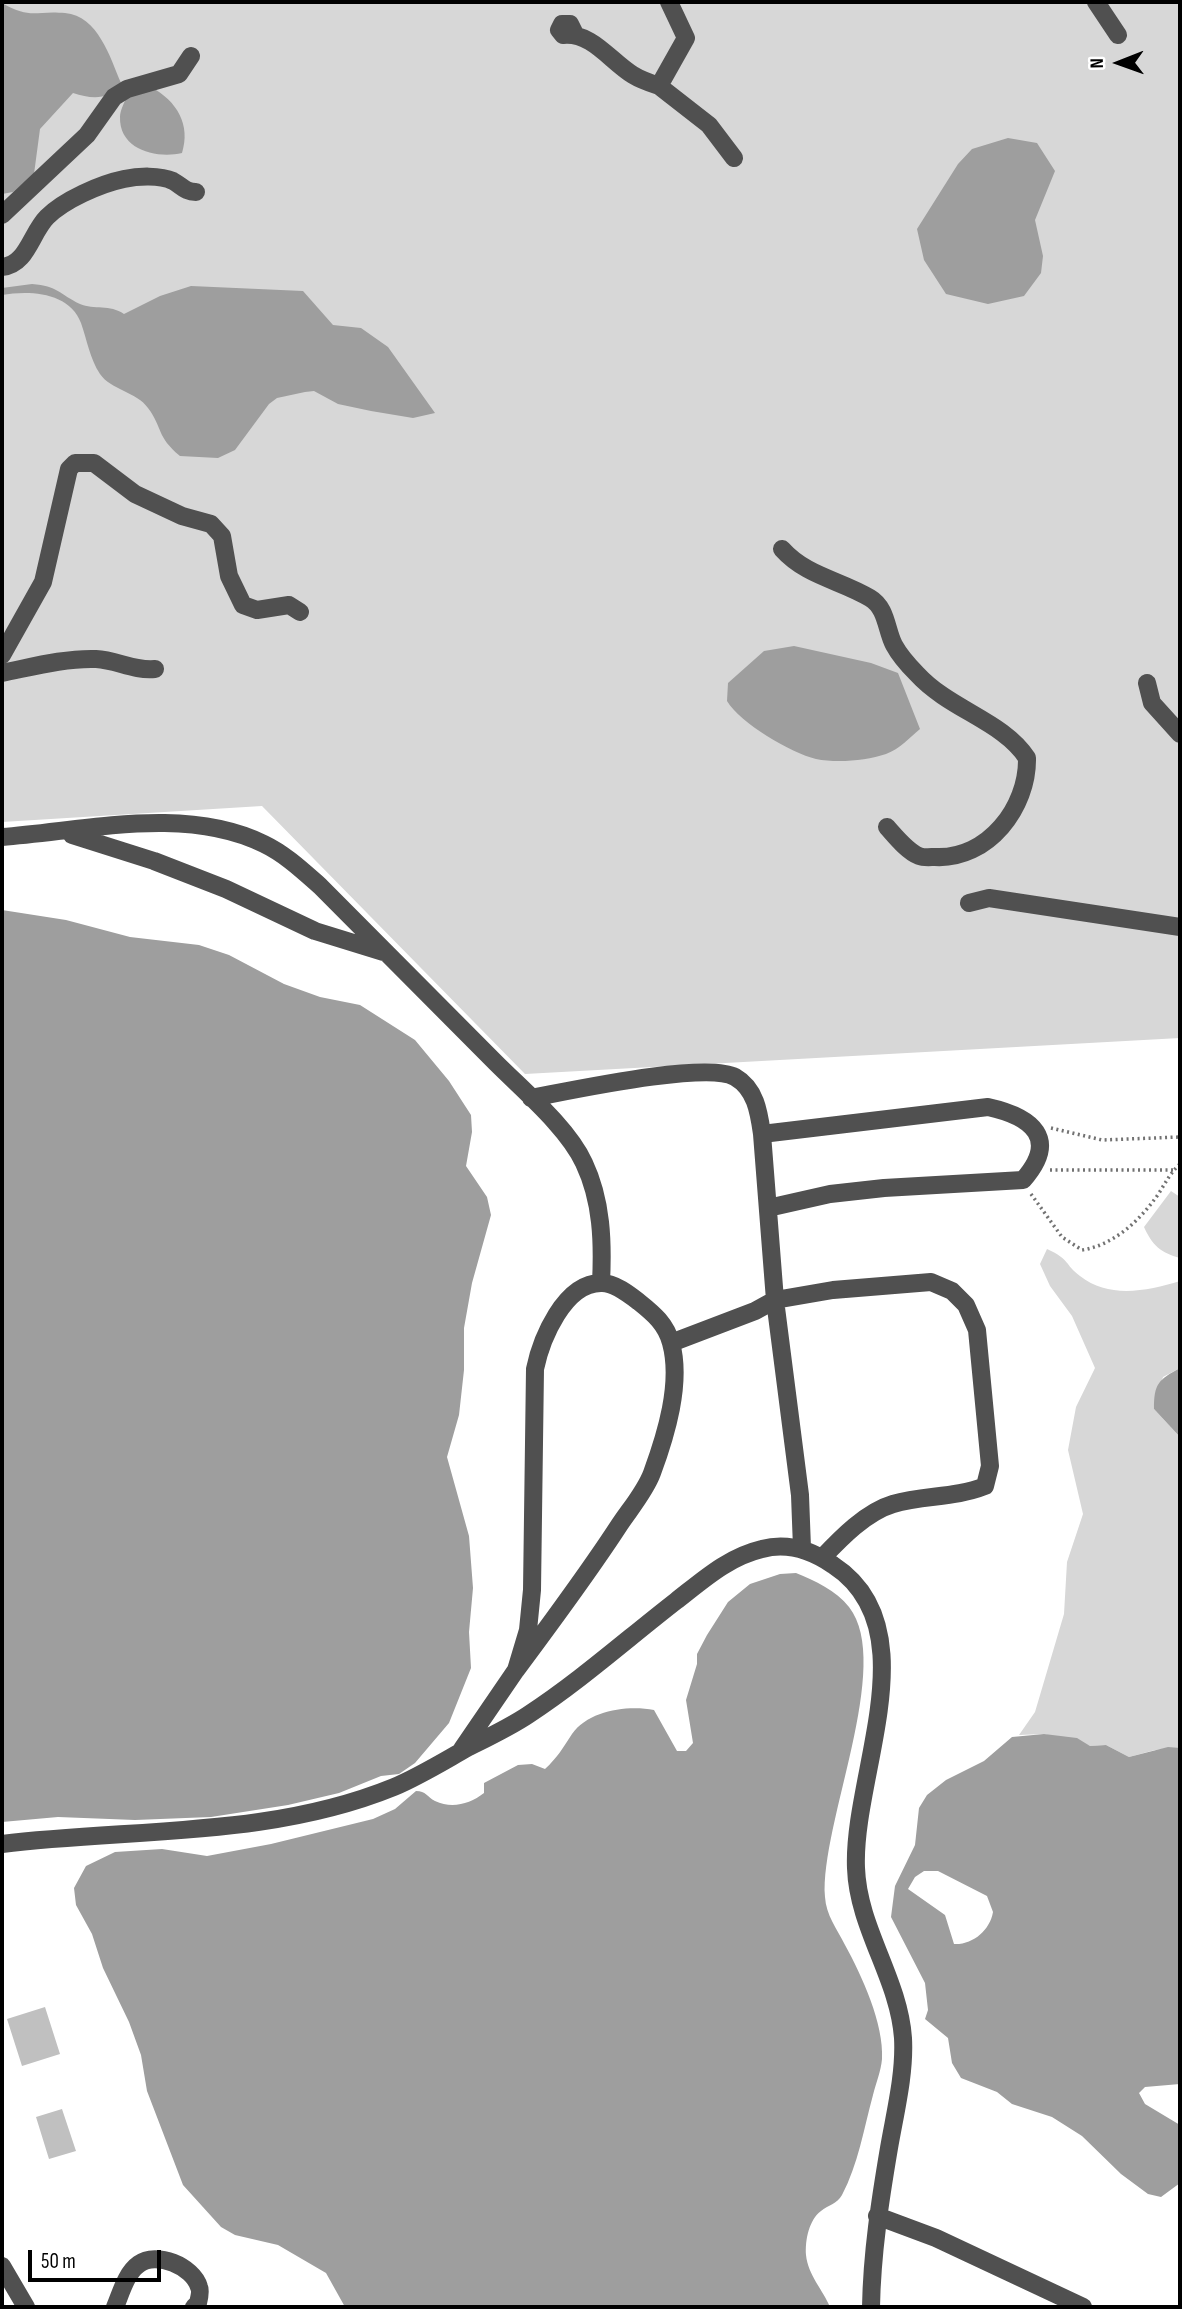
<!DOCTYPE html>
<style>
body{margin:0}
#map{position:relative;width:1182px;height:2309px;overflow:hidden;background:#fff;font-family:"Sofia Sans Condensed",sans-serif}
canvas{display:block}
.frame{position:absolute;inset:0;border:4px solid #000;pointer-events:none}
.north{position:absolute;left:1084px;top:28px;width:70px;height:70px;-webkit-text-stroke:5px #fff;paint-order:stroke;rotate:269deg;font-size:19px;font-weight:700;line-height:28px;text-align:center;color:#000}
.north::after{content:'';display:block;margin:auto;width:24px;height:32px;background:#000;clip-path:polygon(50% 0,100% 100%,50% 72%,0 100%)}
.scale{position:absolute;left:28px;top:2250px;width:133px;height:32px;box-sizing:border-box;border:4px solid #000;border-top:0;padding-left:9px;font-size:21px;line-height:24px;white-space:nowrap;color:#000;-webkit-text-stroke:5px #fff;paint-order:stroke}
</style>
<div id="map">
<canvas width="1182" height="2309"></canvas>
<div class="frame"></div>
<div class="north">N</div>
<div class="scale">50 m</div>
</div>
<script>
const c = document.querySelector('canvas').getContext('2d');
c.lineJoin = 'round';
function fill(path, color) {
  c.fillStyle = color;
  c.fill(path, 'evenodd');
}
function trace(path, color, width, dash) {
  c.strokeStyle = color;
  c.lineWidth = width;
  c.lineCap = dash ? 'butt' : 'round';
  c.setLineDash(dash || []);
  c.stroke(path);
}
fill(new Path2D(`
 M 2,2 L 1180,2 L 1180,1038 L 525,1074 L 262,806 L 2,822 Z
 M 1171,1191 L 1180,1197 L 1180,1258 C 1161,1253 1152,1245 1144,1227 Z
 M 1047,1249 C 1071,1260 1064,1264 1080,1276 C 1109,1299 1147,1291 1180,1281 L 1180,1368 L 1163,1377 L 1154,1409 L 1180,1437 L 1180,1748 L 1155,1750 L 1129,1757 L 1106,1745 L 1090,1746 L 1044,1734 L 1019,1735 L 1035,1712 L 1064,1614 L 1067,1562 L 1083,1514 L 1068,1450 L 1076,1407 L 1095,1368 L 1072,1316 L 1050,1286 L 1040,1264 Z`), '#d7d7d7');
fill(new Path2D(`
 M 2,3 C 32,20 35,10 65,13 C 98,16 110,57 121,83 C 108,101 92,99 73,93 L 40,129 L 34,174 L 13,192 L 2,194 Z
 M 151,87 C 177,101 191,125 182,153 C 157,159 119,150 120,117 C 120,111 124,103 127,96 Z
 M 1008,138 L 1037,143 L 1055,171 L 1035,220 L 1043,256 L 1041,273 L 1024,296 L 988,304 L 946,294 L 924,260 L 917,229 L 958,164 L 972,149 Z
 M 32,284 C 58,286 59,294 80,304 C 94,310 110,304 124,314 L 160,296 L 191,286 L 303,291 L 333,325 L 361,328 L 388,347 L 435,413 L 413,418 L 371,411 L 338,404 L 314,391 L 305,392 L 277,398 L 269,404 L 235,450 L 218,458 L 180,456 C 156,436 163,428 148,408 C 137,392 111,390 100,374 C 90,359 87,340 81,323 C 70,292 29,290 2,295 L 2,288 Z
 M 794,646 L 871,663 L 898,673 L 920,729 C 909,738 900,749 886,754 C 866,761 836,763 816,759 C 791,753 740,723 727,701 L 728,683 L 764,651 Z
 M 2,910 L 66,920 L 130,937 L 199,945 L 229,955 L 284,984 L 320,997 L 360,1005 L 415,1040 L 449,1081 L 471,1115 L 472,1132 L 466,1166 L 487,1197 L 491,1215 L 472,1283 L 464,1328 L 464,1370 L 459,1415 L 447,1457 L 469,1536 L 473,1588 L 469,1632 L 471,1668 L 449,1723 L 415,1763 L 399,1774 L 381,1776 L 339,1793 L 288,1805 L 211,1817 L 135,1820 L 58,1817 L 2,1822 Z
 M 1180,1368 L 1180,1437 L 1154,1409 C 1154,1384 1158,1380 1180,1368 Z
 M 796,1573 C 815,1581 836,1590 849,1607 C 894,1665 820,1824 825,1897 C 826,1915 837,1929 845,1945 C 862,1976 884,2024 882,2059 C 881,2071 876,2083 873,2095 C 864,2128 858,2165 842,2195 C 837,2204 828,2205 821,2211 C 809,2220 805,2240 806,2255 C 808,2275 823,2290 830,2307 L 345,2307 L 326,2273 L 278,2245 L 235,2235 L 221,2227 L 183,2185 L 147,2091 L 141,2055 L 129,2022 L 103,1968 L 92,1934 L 76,1905 L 74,1888 L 86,1866 L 115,1852 L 162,1849 L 207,1856 L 271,1844 L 373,1819 L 395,1809 L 416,1791 C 426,1791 427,1797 435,1801 C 452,1809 470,1804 484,1793 L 484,1783 L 518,1765 L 532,1764 L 545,1769 C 557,1758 563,1748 572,1734 C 589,1710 628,1705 654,1710 L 677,1751 L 686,1751 L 693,1743 L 686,1700 L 697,1664 L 697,1654 L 707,1635 L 728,1602 L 750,1584 L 780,1574 Z
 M 1044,1734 L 1077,1738 L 1090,1746 L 1106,1745 L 1129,1757 L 1168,1747 L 1180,1748 L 1180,2084 L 1145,2087 L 1139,2093 L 1145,2104 L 1180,2125 L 1180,2183 L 1161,2197 L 1148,2194 L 1121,2174 L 1082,2136 L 1052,2117 L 1012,2104 L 997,2092 L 961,2078 L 952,2063 L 948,2038 L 925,2019 L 928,2010 L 925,1983 L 891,1917 L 895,1886 L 915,1845 L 919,1808 L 927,1795 L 946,1780 L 984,1761 L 1012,1737 ZM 924,1871 L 938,1871 L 987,1896 L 993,1912 C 990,1930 973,1945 954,1944 L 945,1915 L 908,1889 L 915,1877 Z`), '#9e9e9e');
fill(new Path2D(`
 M 45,2007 L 60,2054 L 22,2066 L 7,2019 Z
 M 62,2109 L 76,2151 L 49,2159 L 36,2117 Z`), '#c0c0c0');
trace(new Path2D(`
 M 1051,1128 L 1102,1140 L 1180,1137
 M 1050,1170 L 1174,1170
 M 1031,1194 L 1062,1237 L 1082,1250 C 1114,1245 1139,1221 1157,1196 C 1165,1184 1170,1173 1180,1164`), '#727272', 3.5, [2, 3.5]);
trace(new Path2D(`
 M 669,2 L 686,38 L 659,86 L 709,125 L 734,158
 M 1096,2 L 1118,35
 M 575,34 L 570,24 L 562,24 L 559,30 L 563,35 C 592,32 610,61 633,75 C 641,80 650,83 659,86
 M 2,215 L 87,135 L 114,97 L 127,89 L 179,74 L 191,56
 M 2,267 C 27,265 31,233 47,217 C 64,200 100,184 124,179 C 138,176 160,175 173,181 C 182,186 185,192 196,192
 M 782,549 C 806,576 840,580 870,598 C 887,608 886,630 894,645 C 900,656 908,665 917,674 C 950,710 1003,721 1027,758 C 1028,807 988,860 935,857 C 931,857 924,858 919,856 C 907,851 896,837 887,827
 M 2,655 L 43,582 L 69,469 L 75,463 L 94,463 L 135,494 L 182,516 L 211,524 L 222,536 L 229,576 L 243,605 L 257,610 L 289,605 L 300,612
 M 2,673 C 32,667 64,658 96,659 C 117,660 133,671 155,669
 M 1147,683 L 1152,703 L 1180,734
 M 72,835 L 154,861 L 226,889 L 315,931 L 383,952
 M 2,837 C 85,831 185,805 264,844 C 285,854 303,871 320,886 C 379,945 438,1004 496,1063 C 524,1091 568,1128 584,1163 C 602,1201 603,1242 601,1283
 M 969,903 L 989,898 L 1180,927
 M 531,1098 C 569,1091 706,1061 735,1077 C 756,1089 759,1113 762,1134 L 775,1300 L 800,1495 L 802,1548
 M 762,1134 L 988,1107 C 1033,1117 1059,1139 1023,1180 L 884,1188 L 830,1194 L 768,1208
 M 671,1343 L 755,1311 L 775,1300 L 833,1290 L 931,1282 L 952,1291 L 966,1305 L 977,1330 L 990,1466 L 985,1486 C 955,1498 924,1495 893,1504 C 866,1512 841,1538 822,1558
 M 462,1749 L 516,1670 L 528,1630 L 532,1590 L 535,1369 C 541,1340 564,1282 602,1283 C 615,1283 630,1295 639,1302 C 654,1314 666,1324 671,1343 C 682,1383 666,1435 652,1473 C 645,1492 629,1510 618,1527 C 586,1576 551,1623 516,1670
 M 2,1844 C 133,1828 269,1838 394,1787 C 420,1776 444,1761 469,1747 C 489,1737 510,1727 528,1715 C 580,1681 627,1639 676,1601 C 703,1580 728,1557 762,1549 C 788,1542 811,1550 833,1565 C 930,1628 852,1775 856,1868 C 858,1928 899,1979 903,2038 C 905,2074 895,2113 889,2148 C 880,2201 872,2253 871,2307
 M 877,2216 L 936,2238 L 1083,2307
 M 2,2266 L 26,2307
 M 115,2307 C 121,2293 126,2273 139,2264 C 156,2251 193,2266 199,2287 C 201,2291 199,2299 198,2303 L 194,2307`), '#505050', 18);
</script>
